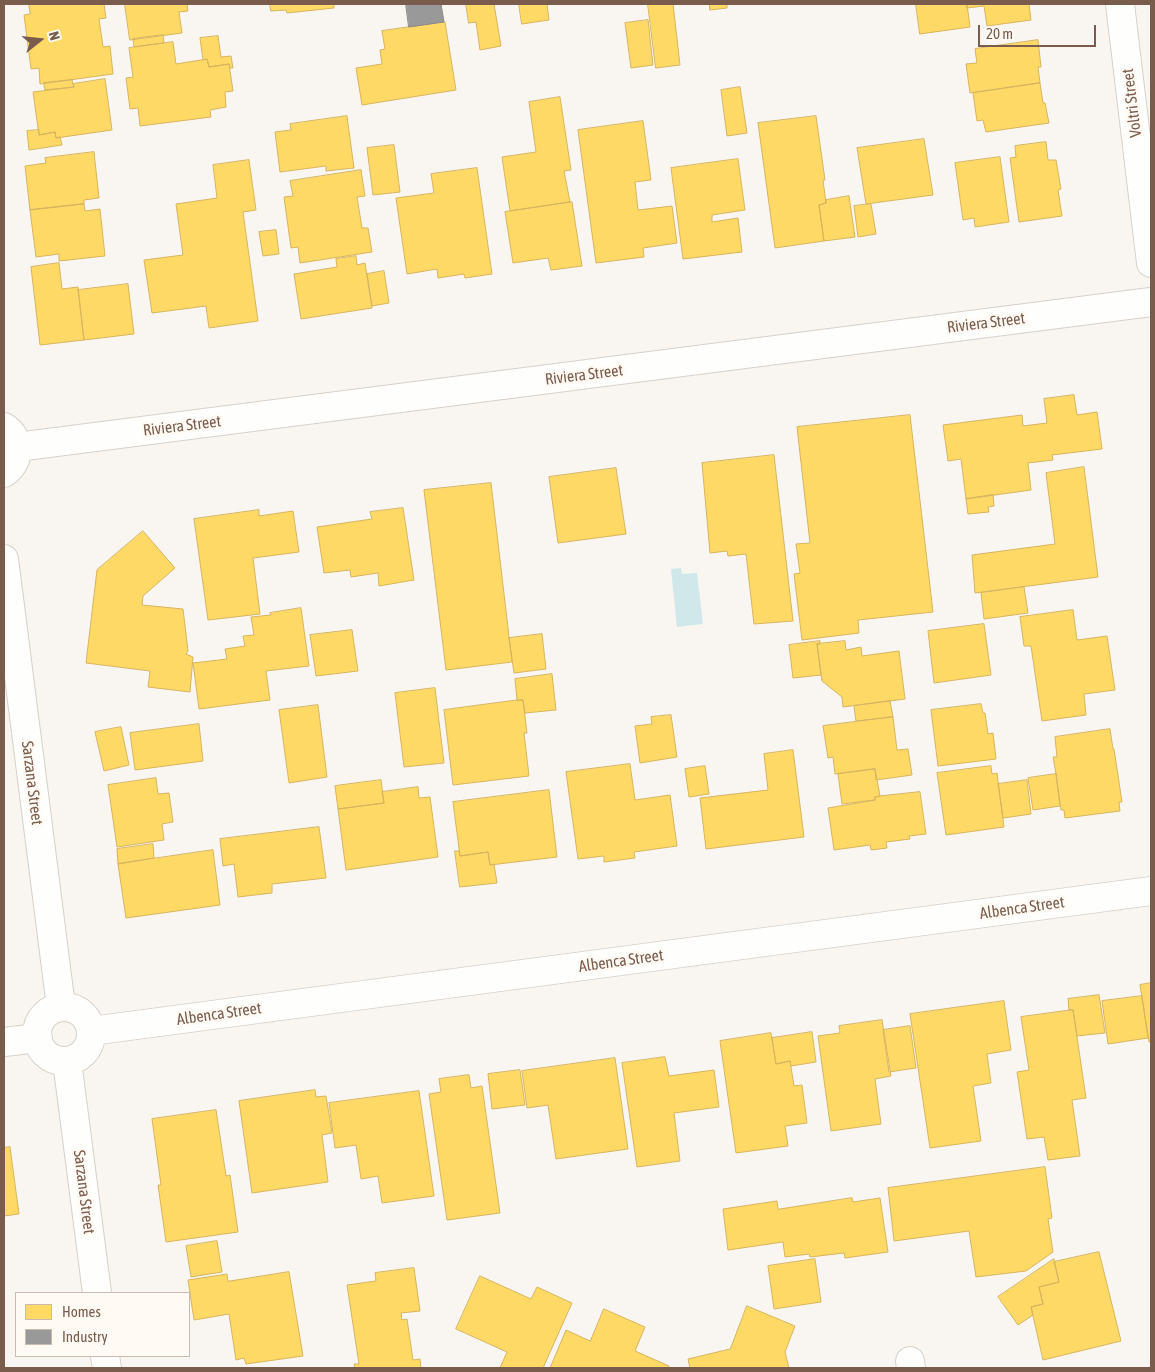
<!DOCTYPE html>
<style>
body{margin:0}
#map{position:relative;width:1155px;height:1372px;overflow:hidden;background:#f9f5f0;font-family:"Asap Condensed",sans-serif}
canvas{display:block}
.frame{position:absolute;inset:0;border:5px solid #7a5c4d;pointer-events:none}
.legend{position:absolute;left:15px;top:1292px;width:175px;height:65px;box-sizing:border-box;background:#fffaf3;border:1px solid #cabbb1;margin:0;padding:6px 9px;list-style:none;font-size:15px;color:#7a5c4d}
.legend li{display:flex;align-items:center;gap:10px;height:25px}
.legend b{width:25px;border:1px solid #cabbb1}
.north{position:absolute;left:15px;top:15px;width:50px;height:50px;-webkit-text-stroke:4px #fffaf3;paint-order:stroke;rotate:74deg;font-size:14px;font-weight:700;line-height:20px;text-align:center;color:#7a5c4d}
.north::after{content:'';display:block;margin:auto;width:18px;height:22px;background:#7a5c4d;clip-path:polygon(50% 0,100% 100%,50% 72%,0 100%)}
.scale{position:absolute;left:978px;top:25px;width:118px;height:22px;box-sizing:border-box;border:2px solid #7a5c4d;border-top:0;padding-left:6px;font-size:15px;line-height:18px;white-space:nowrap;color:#7a5c4d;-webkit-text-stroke:4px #fffaf3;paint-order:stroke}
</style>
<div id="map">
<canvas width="1155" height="1372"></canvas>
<div class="frame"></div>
<ul class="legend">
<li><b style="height:14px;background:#ffd966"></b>Homes</li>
<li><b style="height:14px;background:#999"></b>Industry</li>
</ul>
<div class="north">N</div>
<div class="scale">20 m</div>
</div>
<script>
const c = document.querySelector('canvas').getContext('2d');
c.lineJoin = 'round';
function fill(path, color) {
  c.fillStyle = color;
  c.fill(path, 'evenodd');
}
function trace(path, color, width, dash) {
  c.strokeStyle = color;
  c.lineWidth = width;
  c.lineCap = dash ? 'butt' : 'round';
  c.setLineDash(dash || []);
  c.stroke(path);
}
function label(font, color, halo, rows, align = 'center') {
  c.font = font + ' "Asap Condensed",sans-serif';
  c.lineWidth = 5;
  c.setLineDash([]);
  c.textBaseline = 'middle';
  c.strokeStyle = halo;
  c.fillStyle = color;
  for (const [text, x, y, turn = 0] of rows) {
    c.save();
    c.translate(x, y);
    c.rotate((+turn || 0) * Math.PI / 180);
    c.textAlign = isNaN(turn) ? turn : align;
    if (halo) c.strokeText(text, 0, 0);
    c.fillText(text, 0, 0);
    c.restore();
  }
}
fill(new Path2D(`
 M 681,568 L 682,574 L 697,573 L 703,624 L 677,627 L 671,569 Z`), '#d0e8ea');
const homes = new Path2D(`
 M 29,4 L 104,4 L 106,18 L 99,19 L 103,47 L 110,46 L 113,74 L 40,84 L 39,68 L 31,69 L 24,15 L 30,14 Z
 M 125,4 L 187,4 L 188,11 L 179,12 L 182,33 L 130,40 Z
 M 270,4 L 334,4 L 334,8 L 287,13 L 286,10 L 271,11 Z
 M 466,4 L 494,4 L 501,46 L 480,50 L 476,22 L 469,23 Z
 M 519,4 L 547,4 L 549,20 L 522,24 Z
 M 648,4 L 673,4 L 680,65 L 656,68 Z
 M 710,4 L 727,4 L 727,8 L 710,10 Z
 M 916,4 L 967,4 L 970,27 L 920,34 Z
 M 967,4 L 1029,4 L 1031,20 L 987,26 L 984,6 L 967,8 Z
 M 648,20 L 653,65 L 631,68 L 625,23 Z
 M 445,22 L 456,90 L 362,105 L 356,68 L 382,64 L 380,50 L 385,49 L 382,31 Z
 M 163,35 L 164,43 L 134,47 L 133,39 Z
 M 218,36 L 221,57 L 231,56 L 233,68 L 230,68 L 229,64 L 209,67 L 207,59 L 203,60 L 200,38 Z
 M 1038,40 L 1041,67 L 1038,67 L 1040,83 L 970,93 L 966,64 L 977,63 L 975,49 Z
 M 173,42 L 176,64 L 207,59 L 209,67 L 229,64 L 233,91 L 225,92 L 226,107 L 210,110 L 211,117 L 140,126 L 138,108 L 130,109 L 126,78 L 133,77 L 129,48 Z
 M 105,79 L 112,130 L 56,138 L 55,132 L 39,135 L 33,92 L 74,87 L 73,84 Z
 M 72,80 L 74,87 L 45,90 L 44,86 L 44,83 Z
 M 1040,83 L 1043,103 L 1045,103 L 1049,123 L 986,132 L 983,120 L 977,121 L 973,93 Z
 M 740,87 L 747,133 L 727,136 L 721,90 Z
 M 560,97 L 571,170 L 564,171 L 570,202 L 510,211 L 502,157 L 536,152 L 529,102 Z
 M 347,116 L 354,168 L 326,171 L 326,166 L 280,172 L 275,132 L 291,130 L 290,124 Z
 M 816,116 L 825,180 L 823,180 L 826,203 L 819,205 L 824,241 L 775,248 L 758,123 Z
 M 643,121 L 651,180 L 635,182 L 638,210 L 672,206 L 677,243 L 643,248 L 644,257 L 596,263 L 578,130 Z
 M 39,130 L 39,135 L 55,132 L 56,138 L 60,137 L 62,145 L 29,150 L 27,131 Z
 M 924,139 L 933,195 L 866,204 L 857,148 Z
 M 1046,142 L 1048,160 L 1056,160 L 1061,189 L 1058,190 L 1062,216 L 1019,222 L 1010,158 L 1016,157 L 1015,146 Z
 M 394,145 L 400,192 L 373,195 L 367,148 Z
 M 94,152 L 99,198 L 84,200 L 84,204 L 30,210 L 25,166 L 46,163 L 45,158 Z
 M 1000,157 L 1009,222 L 975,227 L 974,218 L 963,220 L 955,163 Z
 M 738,159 L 745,210 L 712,215 L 712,222 L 738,218 L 742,252 L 683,259 L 671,168 Z
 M 249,160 L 256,210 L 243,212 L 258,321 L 209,328 L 206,306 L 152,313 L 144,260 L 183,255 L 176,204 L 217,198 L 213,165 Z
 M 477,168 L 492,274 L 465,278 L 464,274 L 438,278 L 437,269 L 407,274 L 396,198 L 434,193 L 431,174 Z
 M 361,170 L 365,196 L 357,197 L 362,228 L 368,228 L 372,252 L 300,263 L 298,247 L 291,248 L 284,197 L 293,196 L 290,181 Z
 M 849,196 L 855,237 L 824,241 L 819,205 L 826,203 L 826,200 Z
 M 572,202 L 582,266 L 551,270 L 548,258 L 513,263 L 505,212 Z
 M 84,204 L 85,211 L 100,209 L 105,256 L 59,261 L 59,254 L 36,257 L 30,210 Z
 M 871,204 L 876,234 L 858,237 L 854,206 Z
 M 276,230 L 279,254 L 263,256 L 259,232 Z
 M 356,256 L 357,265 L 365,263 L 372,308 L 301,319 L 294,274 L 337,267 L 336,259 Z
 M 59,263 L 62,289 L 78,287 L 84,340 L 40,345 L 31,267 Z
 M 384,271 L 389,303 L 372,306 L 367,274 Z
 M 128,284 L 134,334 L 84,340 L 78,290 Z
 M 1074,395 L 1077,415 L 1097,412 L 1102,449 L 1052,455 L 1053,460 L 1028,463 L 1031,490 L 966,499 L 961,459 L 948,461 L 943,425 L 1022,415 L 1023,426 L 1047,423 L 1044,399 Z
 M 910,415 L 933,612 L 858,620 L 859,633 L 802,640 L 794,574 L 800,573 L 796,544 L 810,543 L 797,427 Z
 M 774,455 L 793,621 L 754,624 L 746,554 L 728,556 L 727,551 L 710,553 L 702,463 Z
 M 1084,467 L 1098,577 L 975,593 L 972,555 L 1055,544 L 1046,473 Z
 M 616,468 L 626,534 L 558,543 L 549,477 Z
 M 491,483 L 512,662 L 446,670 L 424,490 Z
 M 993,495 L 994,506 L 988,507 L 989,512 L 968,514 L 966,499 Z
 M 403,508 L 414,580 L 379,586 L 378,573 L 351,577 L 350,570 L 324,573 L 317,527 L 372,519 L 370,512 Z
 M 259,510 L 259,516 L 293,511 L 299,552 L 253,558 L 260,614 L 208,620 L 194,519 Z
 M 143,531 L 175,568 L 143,596 L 142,605 L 183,609 L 188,651 L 186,654 L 193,657 L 190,692 L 148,687 L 150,671 L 86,663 L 97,570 Z
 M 1024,587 L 1028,613 L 984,619 L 981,593 Z
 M 301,608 L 309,666 L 266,671 L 270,700 L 199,709 L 193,663 L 227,659 L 225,649 L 245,646 L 243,636 L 254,635 L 251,617 L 271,615 L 270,613 Z
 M 1073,610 L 1077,640 L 1107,636 L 1115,690 L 1084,694 L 1086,715 L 1042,721 L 1031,646 L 1024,646 L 1020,617 Z
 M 984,624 L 991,675 L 934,683 L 928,631 Z
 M 352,630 L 358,671 L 316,676 L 310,635 Z
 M 542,634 L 546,669 L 514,673 L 509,638 Z
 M 820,641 L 820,644 L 817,644 L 821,675 L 793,678 L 789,645 Z
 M 845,641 L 846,650 L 861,647 L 862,656 L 899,651 L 905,699 L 843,707 L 842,697 L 822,681 L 817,644 Z
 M 552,674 L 556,710 L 525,713 L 523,700 L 517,700 L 515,679 Z
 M 435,688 L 444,763 L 404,767 L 395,693 Z
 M 517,700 L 523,700 L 527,733 L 524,733 L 529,776 L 453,785 L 444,710 Z
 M 890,701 L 893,717 L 856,721 L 854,706 Z
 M 981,704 L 983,713 L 985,713 L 988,734 L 993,733 L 996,759 L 938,766 L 931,710 Z
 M 318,705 L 327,777 L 289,783 L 279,710 Z
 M 671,715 L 677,757 L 640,763 L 635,726 L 652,724 L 651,717 Z
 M 893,717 L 897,750 L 908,749 L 912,775 L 876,780 L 875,769 L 835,774 L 833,757 L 828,758 L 823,726 Z
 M 199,724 L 203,761 L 135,770 L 130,733 Z
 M 121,727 L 129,765 L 104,771 L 95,732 Z
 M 1110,729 L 1113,749 L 1114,749 L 1122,802 L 1119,802 L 1120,811 L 1065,818 L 1064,810 L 1061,810 L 1056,774 L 1053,757 L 1057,757 L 1055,737 Z
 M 793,750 L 804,837 L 706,849 L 700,798 L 768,790 L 764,754 Z
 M 630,764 L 635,800 L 670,795 L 677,846 L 634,852 L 635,858 L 604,862 L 604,856 L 578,859 L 566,772 Z
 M 705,766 L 709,794 L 689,797 L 685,769 Z
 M 991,766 L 992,774 L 997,773 L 1004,827 L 946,835 L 937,773 Z
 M 875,769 L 880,796 L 875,797 L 875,800 L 842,804 L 838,774 Z
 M 1056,774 L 1060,806 L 1033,810 L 1028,778 Z
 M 156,778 L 158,794 L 169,793 L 173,822 L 162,824 L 164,840 L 117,847 L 108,785 Z
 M 381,780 L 384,803 L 338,809 L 335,786 Z
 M 1027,780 L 1031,814 L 1003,818 L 998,784 Z
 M 418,787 L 419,798 L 430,797 L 438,857 L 346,870 L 338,809 L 384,803 L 382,792 Z
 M 549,790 L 557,857 L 490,865 L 488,852 L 460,856 L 453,802 Z
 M 920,792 L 926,834 L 909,836 L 910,839 L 886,842 L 887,848 L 871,850 L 870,845 L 834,850 L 828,808 L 875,800 L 875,797 L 880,796 Z
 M 319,827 L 326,878 L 272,884 L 272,893 L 238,897 L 234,864 L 223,866 L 220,839 Z
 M 153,844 L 154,858 L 118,864 L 117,849 Z
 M 213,850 L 220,905 L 126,918 L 118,864 Z
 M 455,851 L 459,851 L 460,856 L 488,852 L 490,865 L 494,864 L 497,883 L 460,887 Z
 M 1151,983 L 1151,1042 L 1149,1042 L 1140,985 Z
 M 1099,995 L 1105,1033 L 1077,1036 L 1073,1010 L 1069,1010 L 1068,999 Z
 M 1142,996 L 1148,1038 L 1108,1044 L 1102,1001 Z
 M 1004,1001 L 1011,1050 L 987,1054 L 991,1083 L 973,1086 L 981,1141 L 930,1148 L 910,1014 Z
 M 1073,1010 L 1086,1098 L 1072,1100 L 1080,1156 L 1048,1160 L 1044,1137 L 1027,1139 L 1017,1072 L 1029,1070 L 1021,1017 Z
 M 882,1020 L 891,1076 L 875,1079 L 881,1124 L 831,1131 L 818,1036 L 840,1033 L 839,1026 Z
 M 910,1026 L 916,1068 L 889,1072 L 883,1030 Z
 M 812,1032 L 816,1062 L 791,1066 L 790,1061 L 776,1064 L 772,1038 Z
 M 771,1033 L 776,1064 L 790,1061 L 794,1086 L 802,1085 L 807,1123 L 785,1126 L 788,1146 L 736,1153 L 720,1041 Z
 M 665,1057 L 669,1076 L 714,1070 L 719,1107 L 674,1113 L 680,1161 L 637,1167 L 622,1063 Z
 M 615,1058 L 628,1149 L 556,1159 L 548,1105 L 527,1108 L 522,1071 Z
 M 520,1070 L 525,1105 L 492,1109 L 488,1074 Z
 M 469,1075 L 471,1088 L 482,1086 L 500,1213 L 447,1220 L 429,1094 L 441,1092 L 439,1079 Z
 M 315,1090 L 316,1097 L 326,1096 L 332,1133 L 322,1135 L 328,1182 L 252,1193 L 239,1101 Z
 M 419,1091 L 434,1196 L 382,1203 L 378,1176 L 361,1179 L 356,1145 L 335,1148 L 329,1103 Z
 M 216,1110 L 226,1176 L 230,1175 L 238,1232 L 166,1242 L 158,1185 L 161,1185 L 152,1119 Z
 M 10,1147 L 19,1214 L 4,1216 L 4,1148 Z
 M 1045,1167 L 1052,1218 L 1048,1219 L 1053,1252 L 1026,1271 L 976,1277 L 969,1231 L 894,1241 L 888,1188 Z
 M 852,1198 L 853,1202 L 880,1198 L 888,1252 L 845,1258 L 844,1253 L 810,1257 L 809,1254 L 785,1257 L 783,1242 L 728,1250 L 723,1209 L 777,1201 L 778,1209 Z
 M 217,1241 L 222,1272 L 191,1277 L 186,1246 Z
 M 1099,1252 L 1121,1341 L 1043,1360 L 1031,1307 L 1043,1304 L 1039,1287 L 1059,1282 L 1054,1262 Z
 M 815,1259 L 821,1302 L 774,1309 L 768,1266 Z
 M 1054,1259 L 1059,1282 L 1039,1287 L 1043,1304 L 1031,1307 L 1033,1315 L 1018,1325 L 998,1297 Z
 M 414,1268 L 420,1311 L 401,1313 L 402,1320 L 407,1319 L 413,1360 L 420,1359 L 421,1368 L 355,1368 L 354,1364 L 359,1364 L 347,1285 L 376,1281 L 375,1273 Z
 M 289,1272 L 303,1356 L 246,1364 L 244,1358 L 236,1360 L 229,1314 L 194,1320 L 188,1280 L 227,1274 L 228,1281 Z
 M 480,1276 L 531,1299 L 537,1287 L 572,1303 L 543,1368 L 500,1368 L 507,1352 L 456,1329 Z
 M 747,1306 L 795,1326 L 785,1352 L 789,1368 L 690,1368 L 688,1359 L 730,1349 Z
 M 604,1309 L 645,1327 L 635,1351 L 669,1366 L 668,1368 L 550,1368 L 566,1330 L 590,1341 Z`);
fill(homes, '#ffd966');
trace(homes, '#d7b45e', 1);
const industry = new Path2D(`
 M 406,4 L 441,4 L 444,22 L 409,27 Z`);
fill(industry, '#999');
trace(industry, '#908782', 1);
const minor = new Path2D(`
 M 1120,4 L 1151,263
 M 4,427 C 21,437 21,462 4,473
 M 17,447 L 1151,302
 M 4,559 L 61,1007
 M37 1034a27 27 0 1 1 54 0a27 27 0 1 1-54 0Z
 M 91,1031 L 1151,891
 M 4,1042 L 38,1038
 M 67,1061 L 97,1293
 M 105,1356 L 107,1368
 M 910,1361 L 911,1368`);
trace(minor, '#d7d1cb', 30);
trace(minor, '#fefefd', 28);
label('16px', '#7a5c4d', '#fffaf3', [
 ["Voltri Street",1132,103,-97],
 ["Riviera Street",986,323,-7],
 ["Riviera Street",584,375,-7],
 ["Riviera Street",182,426,-7],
 ["Sarzana Street",32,783,83],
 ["Albenca Street",1022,908,-8],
 ["Albenca Street",621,961,-8],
 ["Albenca Street",219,1014,-8],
 ["Sarzana Street",84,1192,83]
]);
</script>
